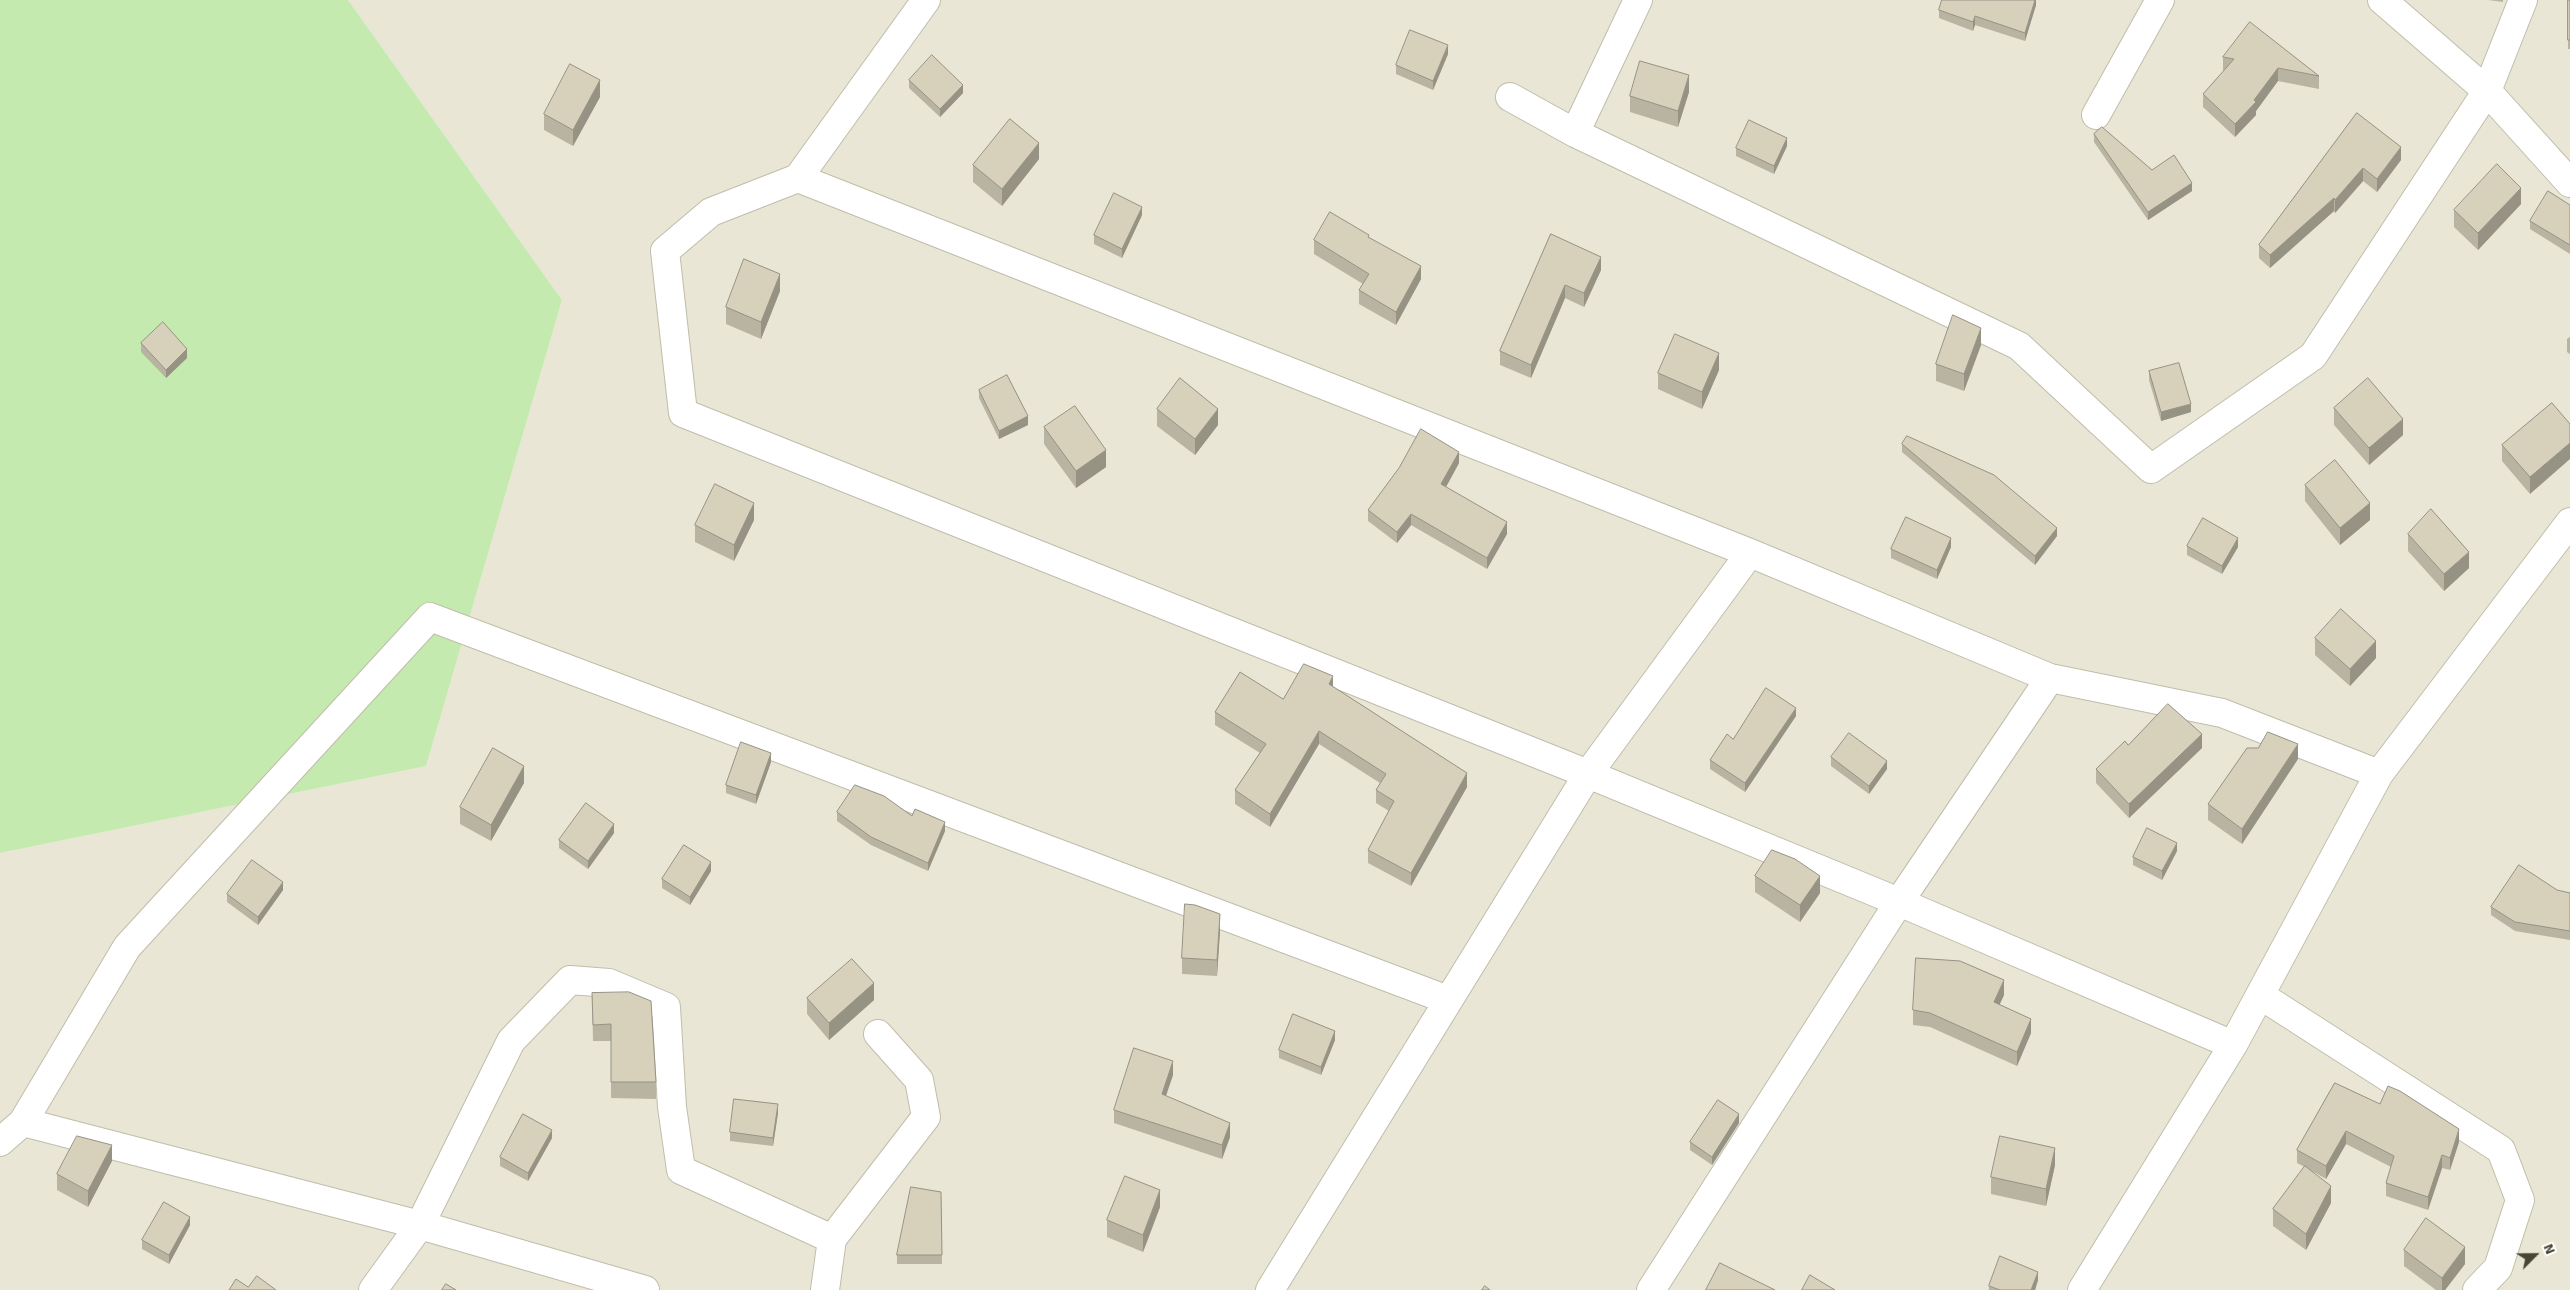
<!DOCTYPE html>
<style>
body{margin:0}
#map{position:relative;width:2570px;height:1290px;overflow:hidden;background:#f4f3e8;font-family:Signika,sans-serif}
canvas{display:block}
.north{position:absolute;left:2510px;top:1230px;width:50px;height:50px;-webkit-text-stroke:4px #fff;paint-order:stroke;rotate:67deg;font-size:14px;font-weight:700;line-height:20px;text-align:center;color:#484436}
.north::after{content:'';display:block;margin:auto;width:18px;height:22px;background:#484436;clip-path:polygon(50% 0,100% 100%,50% 72%,0 100%)}
</style>
<div id="map">
<canvas width="2570" height="1290"></canvas>
<div class="north">N</div>
</div>
<script>
const c = document.querySelector('canvas').getContext('2d');
c.lineJoin = 'round';
function fill(path, color) {
  c.fillStyle = color;
  c.fill(path, 'evenodd');
}
function trace(path, color, width, dash) {
  c.strokeStyle = color;
  c.lineWidth = width;
  c.lineCap = dash ? 'butt' : 'round';
  c.setLineDash(dash || []);
  c.stroke(path);
}
fill(new Path2D(`
 M 348,0 L 2570,0 L 2570,1290 L 0,1290 L 0,853 L 426,766 L 562,300 Z`), '#e9e6d5');
fill(new Path2D(`
 M 0,0 L 348,0 L 562,300 L 426,766 L 0,853 Z`), '#c5eaaf');
const minor = new Path2D(`
 M 926,0 L 798,178 L 711,212 L 665,251 L 683,413 L 1588,774 L 1899,902 L 2233,1045
 M 2382,0 L 2487,91 L 2570,183
 M 1510,97 L 1575,133 L 2019,346 L 2151,469 L 2313,356 L 2487,91 L 2523,0
 M 2096,115 L 2160,0
 M 1575,133 L 1638,0
 M 798,178 L 1750,553 L 2050,678 L 2222,713 L 2379,774
 M 2260,995 L 2501,1150 L 2520,1200 L 2498,1268 L 2477,1290
 M 23,1122 L 420,1225 L 645,1290
 M 0,1142 L 23,1122 L 127,947 L 430,617 L 1448,1000
 M 832,1239 L 926,1117 L 919,1080 L 878,1034
 M 373,1290 L 420,1225 L 511,1041 L 570,980 L 609,983 L 666,1007 L 672,1107 L 681,1170 L 832,1239 L 825,1290
 M 1270,1290 L 1588,774 L 1750,553
 M 1651,1290 L 1899,902 L 2050,678
 M 2082,1290 L 2233,1045 L 2379,774 L 2570,522`);
trace(minor, '#c0bdaa', 30);
trace(minor, '#fff', 28);
fill(new Path2D(`
 M 2036,0 L 2036,5 L 2025,41 L 1975,25 L 1973,31 L 1939,18 L 1939,10 Z
 M 2488,0 L 2503,0 L 2503,2 Z
 M 2568,0 L 2570,0 L 2570,49 L 2568,49 Z
 M 1448,54 L 1433,90 L 1396,74 L 1396,65 Z
 M 2223,57 L 2319,76 L 2319,89 L 2278,81 L 2256,111 L 2256,115 L 2235,137 L 2203,107 L 2203,94 L 2224,71 L 2223,70 Z
 M 909,80 L 963,93 L 940,117 L 909,88 Z
 M 1689,92 L 1678,127 L 1630,112 L 1630,96 Z
 M 600,97 L 573,146 L 544,130 L 544,114 Z
 M 2357,113 L 2401,160 L 2377,192 L 2363,181 L 2335,213 L 2334,211 L 2270,268 L 2259,258 L 2259,245 Z
 M 2094,134 L 2152,170 L 2192,191 L 2148,220 L 2094,142 Z
 M 1787,146 L 1774,174 L 1736,156 L 1736,148 Z
 M 1039,159 L 1002,206 L 973,182 L 973,165 Z
 M 2521,204 L 2478,250 L 2454,227 L 2454,210 Z
 M 2570,205 L 2570,254 L 2530,229 L 2530,221 Z
 M 1142,215 L 1122,258 L 1094,244 L 1094,235 Z
 M 1551,234 L 1601,270 L 1584,307 L 1565,298 L 1531,378 L 1500,365 L 1500,351 Z
 M 1369,237 L 1421,279 L 1396,325 L 1359,304 L 1359,290 L 1363,284 L 1314,254 L 1314,240 Z
 M 780,291 L 761,339 L 726,324 L 726,307 Z
 M 2570,337 L 2570,354 L 2567,352 L 2567,339 Z
 M 141,343 L 187,358 L 166,378 L 141,352 Z
 M 1981,345 L 1964,391 L 1936,381 L 1936,364 Z
 M 1719,370 L 1702,409 L 1658,389 L 1658,373 Z
 M 2149,371 L 2191,412 L 2161,421 L 2149,380 Z
 M 979,390 L 1028,425 L 999,439 L 979,398 Z
 M 2552,403 L 2530,494 L 2502,461 L 2502,445 Z
 M 2334,408 L 2403,435 L 2369,465 L 2334,425 Z
 M 1157,409 L 1218,425 L 1195,455 L 1157,426 Z
 M 1044,427 L 1106,467 L 1076,488 L 1044,444 Z
 M 1902,444 L 2057,536 L 2035,565 L 1902,452 Z
 M 1459,463 L 1446,487 L 1507,534 L 1487,569 L 1411,525 L 1397,543 L 1368,521 L 1368,510 Z
 M 2305,485 L 2370,520 L 2340,545 L 2305,501 Z
 M 754,520 L 734,561 L 695,542 L 695,525 Z
 M 2408,534 L 2469,568 L 2444,591 L 2408,551 Z
 M 2187,546 L 2238,547 L 2222,574 L 2187,555 Z
 M 1951,547 L 1937,579 L 1891,558 L 1891,549 Z
 M 2315,638 L 2376,658 L 2350,686 L 2315,655 Z
 M 1333,687 L 1467,787 L 1411,886 L 1368,863 L 1368,850 L 1389,811 L 1376,803 L 1376,790 L 1380,783 L 1319,744 L 1270,827 L 1235,804 L 1235,790 L 1260,753 L 1215,725 L 1215,712 L 1283,699 Z
 M 1796,716 L 1745,792 L 1710,769 L 1710,760 L 1733,739 Z
 M 2128,745 L 2202,748 L 2129,818 L 2096,783 L 2096,769 Z
 M 1831,757 L 1887,769 L 1869,794 L 1831,766 Z
 M 2298,759 L 2242,844 L 2208,820 L 2208,804 Z
 M 771,762 L 756,804 L 726,793 L 726,785 Z
 M 524,783 L 491,841 L 460,824 L 460,807 Z
 M 837,812 L 912,816 L 945,831 L 928,871 L 871,845 L 837,821 Z
 M 614,833 L 588,869 L 559,848 L 559,840 Z
 M 2177,851 L 2162,880 L 2133,865 L 2133,857 Z
 M 711,871 L 690,905 L 662,888 L 662,879 Z
 M 1755,876 L 1820,893 L 1800,922 L 1755,892 Z
 M 283,890 L 258,925 L 227,902 L 227,894 Z
 M 2557,890 L 2570,893 L 2570,940 L 2515,931 L 2491,915 L 2491,907 Z
 M 1220,931 L 1217,976 L 1182,974 L 1182,958 Z
 M 592,993 L 656,1082 L 656,1099 L 611,1098 L 611,1041 L 593,1041 Z
 M 2004,995 L 1999,1005 L 2031,1033 L 2017,1066 L 1930,1027 L 1913,1025 L 1913,1010 Z
 M 807,998 L 874,1000 L 829,1040 L 807,1014 Z
 M 1335,1040 L 1321,1075 L 1279,1058 L 1279,1050 Z
 M 1173,1075 L 1165,1096 L 1230,1137 L 1222,1159 L 1114,1123 L 1114,1110 Z
 M 2335,1083 L 2459,1142 L 2450,1170 L 2442,1168 L 2428,1210 L 2386,1196 L 2386,1183 L 2391,1167 L 2346,1144 L 2326,1179 L 2312,1171 L 2331,1203 L 2306,1250 L 2273,1226 L 2273,1209 L 2305,1167 L 2297,1163 L 2297,1150 Z
 M 778,1113 L 773,1146 L 730,1141 L 730,1132 Z
 M 1739,1123 L 1712,1165 L 1690,1150 L 1690,1142 Z
 M 552,1138 L 528,1181 L 500,1166 L 500,1157 Z
 M 112,1161 L 88,1207 L 57,1190 L 57,1174 Z
 M 2055,1165 L 2046,1206 L 1991,1194 L 1991,1177 Z
 M 941,1192 L 942,1264 L 897,1264 L 897,1255 Z
 M 1160,1207 L 1143,1252 L 1107,1237 L 1107,1220 Z
 M 190,1225 L 169,1264 L 142,1249 L 142,1240 Z
 M 2404,1250 L 2465,1264 L 2445,1290 L 2436,1290 L 2404,1266 Z
 M 2038,1280 L 2035,1290 L 1989,1290 L 1989,1286 Z`), '#b9b4a2');
fill(new Path2D(`
 M 2035,0 L 2036,0 L 2036,5 L 2025,41 L 2025,33 Z
 M 1975,16 L 1975,25 L 1973,31 L 1973,22 Z
 M 1448,45 L 1448,54 L 1433,90 L 1433,81 Z
 M 2278,68 L 2278,81 L 2256,111 L 2256,115 L 2235,137 L 2235,124 Z
 M 1689,75 L 1689,92 L 1678,127 L 1678,111 Z
 M 600,80 L 600,97 L 573,146 L 573,130 Z
 M 963,85 L 963,93 L 940,117 L 940,109 Z
 M 1787,138 L 1787,146 L 1774,174 L 1774,166 Z
 M 1039,143 L 1039,159 L 1002,206 L 1002,189 Z
 M 2401,147 L 2401,160 L 2377,192 L 2377,179 Z
 M 2363,168 L 2363,181 L 2335,213 L 2335,200 Z
 M 2192,183 L 2192,191 L 2148,220 L 2148,212 Z
 M 2521,188 L 2521,204 L 2478,250 L 2478,233 Z
 M 2334,198 L 2334,211 L 2270,268 L 2270,255 Z
 M 1142,207 L 1142,215 L 1122,258 L 1122,249 Z
 M 1601,257 L 1601,270 L 1584,307 L 1584,293 Z
 M 1421,266 L 1421,279 L 1396,325 L 1396,312 Z
 M 780,274 L 780,291 L 761,339 L 761,322 Z
 M 1565,285 L 1565,298 L 1531,378 L 1531,365 Z
 M 1981,328 L 1981,345 L 1964,391 L 1964,374 Z
 M 187,349 L 187,358 L 166,378 L 166,370 Z
 M 1719,353 L 1719,370 L 1702,409 L 1702,392 Z
 M 2191,404 L 2191,412 L 2161,421 L 2161,412 Z
 M 1218,409 L 1218,425 L 1195,455 L 1195,439 Z
 M 1028,416 L 1028,425 L 999,439 L 999,431 Z
 M 2403,419 L 2403,435 L 2369,465 L 2369,448 Z
 M 2570,443 L 2570,459 L 2530,494 L 2530,477 Z
 M 1106,450 L 1106,467 L 1076,488 L 1076,471 Z
 M 1459,452 L 1459,463 L 1441,496 L 1441,484 Z
 M 754,503 L 754,520 L 734,561 L 734,545 Z
 M 2370,503 L 2370,520 L 2340,545 L 2340,528 Z
 M 1411,514 L 1411,525 L 1397,543 L 1397,532 Z
 M 1507,522 L 1507,534 L 1487,569 L 1487,558 Z
 M 2057,528 L 2057,536 L 2035,565 L 2035,556 Z
 M 1951,538 L 1951,547 L 1937,579 L 1937,570 Z
 M 2238,538 L 2238,547 L 2222,574 L 2222,566 Z
 M 2469,552 L 2469,568 L 2444,591 L 2444,574 Z
 M 2376,641 L 2376,658 L 2350,686 L 2350,669 Z
 M 1333,676 L 1333,689 L 1329,684 Z
 M 1796,708 L 1796,716 L 1745,792 L 1745,783 Z
 M 1319,731 L 1319,744 L 1270,827 L 1270,814 Z
 M 2202,734 L 2202,748 L 2129,818 L 2129,804 Z
 M 2298,744 L 2298,759 L 2242,844 L 2242,829 Z
 M 771,753 L 771,762 L 756,804 L 756,795 Z
 M 1887,761 L 1887,769 L 1869,794 L 1869,786 Z
 M 524,766 L 524,783 L 491,841 L 491,825 Z
 M 1467,773 L 1467,787 L 1411,886 L 1411,873 Z
 M 945,822 L 945,831 L 928,871 L 928,863 Z
 M 614,824 L 614,833 L 588,869 L 588,861 Z
 M 2177,843 L 2177,851 L 2162,880 L 2162,871 Z
 M 711,862 L 711,871 L 690,905 L 690,897 Z
 M 1820,876 L 1820,893 L 1800,922 L 1800,905 Z
 M 283,882 L 283,890 L 258,925 L 258,917 Z
 M 1220,914 L 1220,931 L 1217,976 L 1217,960 Z
 M 2004,980 L 2004,995 L 1994,1017 L 1994,1002 Z
 M 874,983 L 874,1000 L 829,1040 L 829,1023 Z
 M 2031,1019 L 2031,1033 L 2017,1066 L 2017,1052 Z
 M 1335,1031 L 1335,1040 L 1321,1075 L 1321,1067 Z
 M 1173,1061 L 1173,1075 L 1162,1108 L 1162,1094 Z
 M 778,1104 L 778,1113 L 773,1146 L 773,1138 Z
 M 1739,1114 L 1739,1123 L 1712,1165 L 1712,1157 Z
 M 1230,1123 L 1230,1137 L 1222,1159 L 1222,1145 Z
 M 2459,1129 L 2459,1142 L 2450,1170 L 2450,1158 Z
 M 552,1130 L 552,1138 L 528,1181 L 528,1173 Z
 M 2346,1131 L 2346,1144 L 2326,1179 L 2326,1166 Z
 M 112,1145 L 112,1161 L 88,1207 L 88,1191 Z
 M 2055,1148 L 2055,1165 L 2046,1206 L 2046,1189 Z
 M 2442,1155 L 2442,1168 L 2428,1210 L 2428,1197 Z
 M 2331,1186 L 2331,1203 L 2306,1250 L 2306,1234 Z
 M 1160,1190 L 1160,1207 L 1143,1252 L 1143,1235 Z
 M 190,1217 L 190,1225 L 169,1264 L 169,1255 Z
 M 2465,1247 L 2465,1264 L 2445,1290 L 2442,1290 L 2442,1278 Z
 M 2038,1272 L 2038,1280 L 2035,1290 L 2031,1290 Z`), '#969284');
const building = new Path2D(`
 M 1942,0 L 2035,0 L 2025,33 L 1975,16 L 1973,22 L 1939,10 Z
 M 2568,0 L 2570,0 L 2570,40 L 2568,40 Z
 M 2250,22 L 2319,76 L 2278,68 L 2254,100 L 2256,102 L 2235,124 L 2203,94 L 2234,59 L 2223,57 Z
 M 1410,30 L 1448,45 L 1433,81 L 1396,65 Z
 M 932,55 L 963,85 L 940,109 L 909,80 Z
 M 1640,61 L 1689,75 L 1678,111 L 1630,96 Z
 M 570,64 L 600,80 L 573,130 L 544,114 Z
 M 2357,113 L 2401,147 L 2377,179 L 2363,168 L 2335,200 L 2334,198 L 2270,255 L 2259,245 Z
 M 1010,119 L 1039,143 L 1002,189 L 973,165 Z
 M 1749,120 L 1787,138 L 1774,166 L 1736,148 Z
 M 2102,127 L 2152,170 L 2174,155 L 2192,183 L 2148,212 L 2094,134 Z
 M 2497,164 L 2521,188 L 2478,233 L 2454,210 Z
 M 2548,191 L 2570,205 L 2570,245 L 2530,221 Z
 M 1114,193 L 1142,207 L 1122,249 L 1094,235 Z
 M 1330,212 L 1369,235 L 1368,237 L 1421,266 L 1396,312 L 1359,290 L 1369,274 L 1314,240 Z
 M 1551,234 L 1601,257 L 1584,293 L 1565,285 L 1531,365 L 1500,351 Z
 M 744,259 L 780,274 L 761,322 L 726,307 Z
 M 1953,315 L 1981,328 L 1964,374 L 1936,364 Z
 M 163,322 L 187,349 L 166,370 L 141,343 Z
 M 1675,334 L 1719,353 L 1702,392 L 1658,373 Z
 M 2179,363 L 2191,404 L 2161,412 L 2149,371 Z
 M 1007,375 L 1028,416 L 999,431 L 979,390 Z
 M 1180,378 L 1218,409 L 1195,439 L 1157,409 Z
 M 2368,378 L 2403,419 L 2369,448 L 2334,408 Z
 M 2552,403 L 2570,424 L 2570,443 L 2530,477 L 2502,445 Z
 M 1075,406 L 1106,450 L 1076,471 L 1044,427 Z
 M 1421,429 L 1459,452 L 1441,484 L 1507,522 L 1487,558 L 1411,514 L 1397,532 L 1368,510 L 1399,468 Z
 M 1907,436 L 1994,475 L 2057,528 L 2035,556 L 1902,444 Z
 M 2335,460 L 2370,503 L 2340,528 L 2305,485 Z
 M 715,484 L 754,503 L 734,545 L 695,525 Z
 M 2431,509 L 2469,552 L 2444,574 L 2408,534 Z
 M 1906,517 L 1951,538 L 1937,570 L 1891,549 Z
 M 2203,518 L 2238,538 L 2222,566 L 2187,546 Z
 M 2341,609 L 2376,641 L 2350,669 L 2315,638 Z
 M 1304,664 L 1333,676 L 1329,684 L 1467,773 L 1411,873 L 1368,850 L 1394,801 L 1376,790 L 1386,774 L 1319,731 L 1270,814 L 1235,790 L 1266,744 L 1215,712 L 1240,672 L 1283,699 Z
 M 1766,688 L 1796,708 L 1745,783 L 1710,760 L 1727,734 L 1733,739 Z
 M 2168,704 L 2202,734 L 2129,804 L 2096,769 L 2125,741 L 2128,745 Z
 M 2268,732 L 2298,744 L 2242,829 L 2208,804 L 2247,748 L 2258,748 Z
 M 1849,733 L 1887,761 L 1869,786 L 1831,757 Z
 M 741,742 L 771,753 L 756,795 L 726,785 Z
 M 493,748 L 524,766 L 491,825 L 460,807 Z
 M 855,785 L 884,796 L 912,816 L 915,809 L 945,822 L 928,863 L 871,837 L 837,812 Z
 M 586,803 L 614,824 L 588,861 L 559,840 Z
 M 2147,828 L 2177,843 L 2162,871 L 2133,857 Z
 M 684,845 L 711,862 L 690,897 L 662,879 Z
 M 1772,850 L 1795,859 L 1820,876 L 1800,905 L 1755,876 Z
 M 252,860 L 283,882 L 258,917 L 227,894 Z
 M 2519,865 L 2557,890 L 2570,893 L 2570,931 L 2515,922 L 2491,907 Z
 M 1185,904 L 1195,905 L 1220,914 L 1217,960 L 1182,958 Z
 M 1916,958 L 1960,961 L 2004,980 L 1994,1002 L 2031,1019 L 2017,1052 L 1930,1013 L 1913,1010 Z
 M 852,959 L 874,983 L 829,1023 L 807,998 Z
 M 629,992 L 651,1001 L 656,1082 L 611,1082 L 611,1024 L 593,1025 L 592,993 Z
 M 1293,1014 L 1335,1031 L 1321,1067 L 1279,1050 Z
 M 1134,1048 L 1173,1061 L 1162,1094 L 1230,1123 L 1222,1145 L 1114,1110 Z
 M 2335,1083 L 2380,1104 L 2388,1086 L 2400,1091 L 2459,1129 L 2450,1158 L 2442,1155 L 2428,1197 L 2386,1183 L 2394,1156 L 2346,1131 L 2326,1166 L 2297,1150 Z
 M 734,1099 L 778,1104 L 773,1138 L 730,1132 Z
 M 1718,1100 L 1739,1114 L 1712,1157 L 1690,1142 Z
 M 523,1114 L 552,1130 L 528,1173 L 500,1157 Z
 M 77,1136 L 112,1145 L 88,1191 L 57,1174 Z
 M 2000,1136 L 2055,1148 L 2046,1189 L 1991,1177 Z
 M 2305,1166 L 2331,1186 L 2306,1234 L 2273,1209 Z
 M 1125,1176 L 1160,1190 L 1143,1235 L 1107,1220 Z
 M 911,1187 L 941,1192 L 942,1255 L 897,1255 Z
 M 164,1202 L 190,1217 L 169,1255 L 142,1240 Z
 M 2426,1218 L 2465,1247 L 2442,1278 L 2404,1250 Z
 M 2000,1256 L 2038,1272 L 2031,1290 L 2000,1290 L 1989,1286 Z
 M 1720,1263 L 1775,1290 L 1706,1290 Z
 M 1810,1275 L 1835,1290 L 1802,1290 Z
 M 257,1276 L 276,1290 L 229,1290 L 236,1279 L 248,1287 Z
 M 446,1284 L 456,1290 L 442,1290 Z
 M 1485,1286 L 1490,1290 L 1482,1290 Z`);
fill(building, '#d7d1bc');
trace(building, '#969284', 1);
</script>
